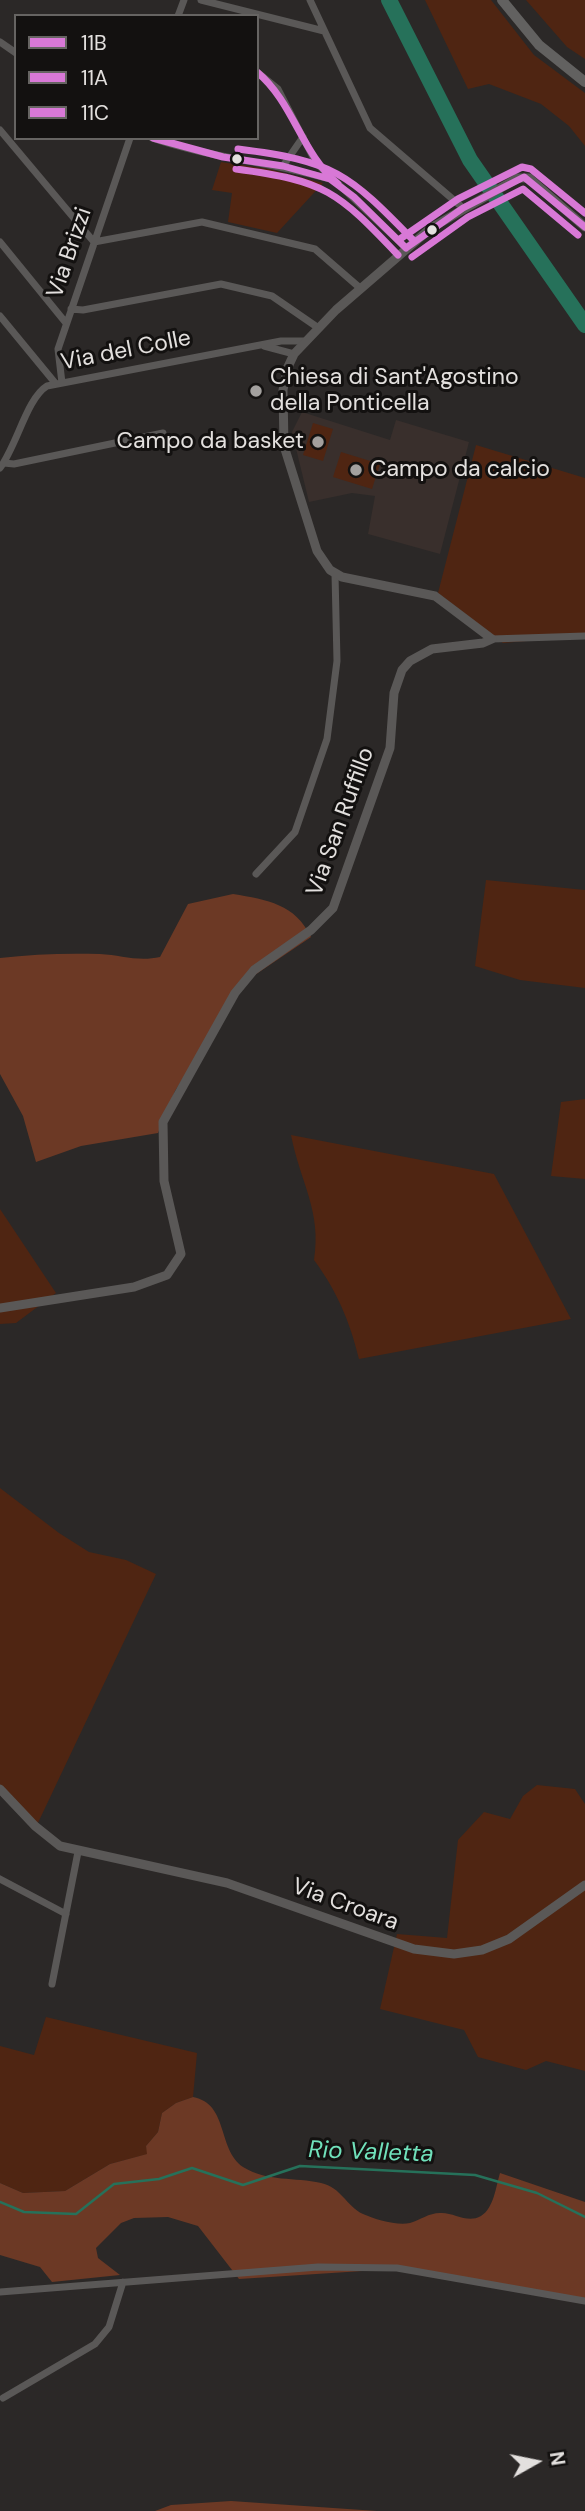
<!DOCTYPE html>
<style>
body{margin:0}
#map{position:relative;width:585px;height:2511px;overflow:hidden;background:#2b2827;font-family:"DM Sans",sans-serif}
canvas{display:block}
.legend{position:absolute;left:14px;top:14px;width:245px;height:126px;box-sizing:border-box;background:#131110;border:2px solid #666462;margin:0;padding:9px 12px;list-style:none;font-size:21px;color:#e3e0de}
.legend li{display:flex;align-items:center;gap:14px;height:35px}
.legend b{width:35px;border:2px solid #666462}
.north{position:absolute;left:501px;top:2427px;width:70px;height:70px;-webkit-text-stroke:5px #131110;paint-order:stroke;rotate:81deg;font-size:19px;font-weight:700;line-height:28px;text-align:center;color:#e3e0de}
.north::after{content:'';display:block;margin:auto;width:24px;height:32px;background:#e3e0de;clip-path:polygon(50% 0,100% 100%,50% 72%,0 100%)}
</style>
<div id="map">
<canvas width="585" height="2511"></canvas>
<ul class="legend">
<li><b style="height:9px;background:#d878d6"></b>11B</li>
<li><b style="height:9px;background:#d878d6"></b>11A</li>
<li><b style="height:9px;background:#d878d6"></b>11C</li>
</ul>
<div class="north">N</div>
</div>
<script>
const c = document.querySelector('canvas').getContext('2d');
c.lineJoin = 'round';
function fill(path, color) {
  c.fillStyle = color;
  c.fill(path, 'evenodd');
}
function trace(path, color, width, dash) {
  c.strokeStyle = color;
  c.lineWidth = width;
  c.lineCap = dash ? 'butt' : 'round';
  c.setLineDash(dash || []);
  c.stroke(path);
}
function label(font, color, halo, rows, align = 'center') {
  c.font = font + ' "DM Sans",sans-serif';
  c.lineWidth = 6;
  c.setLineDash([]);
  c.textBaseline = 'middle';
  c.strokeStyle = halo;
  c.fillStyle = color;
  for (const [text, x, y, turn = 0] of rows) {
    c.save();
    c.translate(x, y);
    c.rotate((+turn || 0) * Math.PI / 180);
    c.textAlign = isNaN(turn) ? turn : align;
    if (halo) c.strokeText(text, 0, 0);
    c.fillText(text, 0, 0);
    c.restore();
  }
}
fill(new Path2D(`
 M 302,412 L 390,440 L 396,420 L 469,442 L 440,554 L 368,534 L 375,496 L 352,493 L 309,502 L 292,432 Z`), '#392f2c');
fill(new Path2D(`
 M 425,0 L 491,0 L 534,55 L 585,93 L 585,146 L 569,126 L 541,104 L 489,84 L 468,89 Z
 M 526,0 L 585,0 L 585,59 L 567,47 Z
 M 221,162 L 269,169 L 323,183 L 277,233 L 228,222 L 232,193 L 212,190 Z
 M 313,423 L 333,429 L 323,461 L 303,455 Z
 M 476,445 L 585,478 L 585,636 L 503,643 L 438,593 Z
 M 341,452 L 380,464 L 372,489 L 333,477 Z
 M 486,880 L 585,890 L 585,988 L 520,980 L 475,966 Z
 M 585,1099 L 585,1179 L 551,1176 L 561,1102 Z
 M 291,1135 L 494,1174 L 571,1319 L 359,1359 C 350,1322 337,1291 314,1260 C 322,1211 300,1182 291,1135 Z
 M 0,1209 L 56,1293 L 16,1323 L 0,1324 Z
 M 0,1488 L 59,1533 L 89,1552 L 126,1560 L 156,1574 L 36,1827 L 0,1789 Z
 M 537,1785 L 575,1789 L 585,1804 L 585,2071 L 546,2061 L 526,2070 L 478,2057 L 464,2030 L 380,2009 L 397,1934 L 447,1938 L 458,1840 L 484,1812 L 510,1819 L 523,1796 Z
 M 46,2017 L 197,2053 L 193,2097 L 176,2103 L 162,2113 L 158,2132 L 146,2146 L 148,2154 L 110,2164 L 65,2191 L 23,2193 L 0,2183 L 0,2046 L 34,2055 Z`), '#4f2512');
fill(new Path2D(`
 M 233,894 C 268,900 295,904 311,937 L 243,983 L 175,1091 L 158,1133 L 81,1146 L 36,1162 L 23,1116 L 0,1074 L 0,958 C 32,954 67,953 100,954 C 121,955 138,962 160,957 L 188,904 Z
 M 193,2097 C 229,2104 217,2149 243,2167 C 267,2182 295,2177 321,2183 C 341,2187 346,2206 363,2214 C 374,2219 397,2226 410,2223 C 420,2220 429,2213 440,2213 C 454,2212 467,2224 481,2216 C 494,2208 496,2186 500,2173 L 585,2202 L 585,2303 L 424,2271 L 378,2270 L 239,2279 L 198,2226 L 168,2217 L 134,2218 L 121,2223 L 96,2248 L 98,2258 L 120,2275 L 52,2282 L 40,2267 L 0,2255 L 0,2183 L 23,2193 L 65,2191 L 110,2164 L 147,2154 L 146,2146 L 158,2132 L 162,2113 L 176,2103 Z
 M 231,2501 L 377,2511 L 155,2511 L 171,2505 Z`), '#6c3925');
trace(new Path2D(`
 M 0,2202 L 24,2212 L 76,2214 L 114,2184 L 159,2179 L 192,2168 L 243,2185 L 300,2166 L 475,2175 L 537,2193 L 585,2217`), '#26715a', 2.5);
trace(new Path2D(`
 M 389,0 L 470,160 L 585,325`), '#26715a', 16);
trace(new Path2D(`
 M 201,0 L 324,31
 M 310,0 L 370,128 L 463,208
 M 178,16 L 184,0
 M 0,42 L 16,53
 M 257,72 L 278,89 L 316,163 L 406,248
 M 0,130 L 94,242 L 202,222 L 315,249 L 360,288
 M 152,138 C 209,158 271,162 329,179
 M 283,166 L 303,137
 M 0,242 L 66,323
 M 71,309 L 83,310 L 221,284 L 272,296 L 317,327
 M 0,316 L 56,384
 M 264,346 L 294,354
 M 62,383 L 58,349 L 130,138
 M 4,463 L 14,464 L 163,433
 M 0,468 C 17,445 27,398 47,386 L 281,341 L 303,341
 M 492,639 L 585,636
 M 256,874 L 295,832 L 327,739 L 337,661 L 335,574
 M 0,1879 L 66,1914
 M 52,1984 L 78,1852
 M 0,2292 L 318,2267 L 397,2268 L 585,2301
 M 3,2398 L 95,2344 L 109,2327 L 123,2282`), '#5a5857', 7);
trace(new Path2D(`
 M 0,1308 L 134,1287 L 167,1275 L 181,1254 L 164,1181 L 163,1122 L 235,993 L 254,970 L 311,930 L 333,908 L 390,748 L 394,693 L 402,670 L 410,661 L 432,649 L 483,643 L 492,639 L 435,596 L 342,577 L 330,570 L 317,551 L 284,446 L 283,390 L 287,369 L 294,354 L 336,310 L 431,228 L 518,178 L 529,178 L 585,227
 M 0,1789 L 35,1826 L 60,1846 L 227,1883 L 414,1949 L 454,1954 L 482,1950 L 509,1939 L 585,1885`), '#5a5857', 9);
trace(new Path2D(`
 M 502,0 L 539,45 L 585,82`), '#626160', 10);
trace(new Path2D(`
 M 257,72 C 294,103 301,153 338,184
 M 153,138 L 223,157 L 283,166 L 330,179 L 354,197 L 406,248
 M 406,248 L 463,208 L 524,177 L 585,227`), '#d878d6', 7);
trace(new Path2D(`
 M 236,169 C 326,181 337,191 398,255
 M 412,257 L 468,217 L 523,189 L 578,235`), '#d878d6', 7);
trace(new Path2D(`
 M 238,149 C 334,161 348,173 414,241
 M 400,239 L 458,199 L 522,167 L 531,169 L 585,213`), '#d878d6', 7);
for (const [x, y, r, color] of [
 [237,159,6,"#e3e0de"],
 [432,230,6,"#e3e0de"],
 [256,391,7,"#a3a09e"],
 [318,442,7,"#a3a09e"],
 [356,470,7,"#a3a09e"]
]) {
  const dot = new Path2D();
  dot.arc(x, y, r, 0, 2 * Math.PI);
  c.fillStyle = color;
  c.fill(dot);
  trace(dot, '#131110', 2.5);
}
label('23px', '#e3e0de', '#131110', [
 ["Via Brizzi",70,253,-71],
 ["Via del Colle",126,351,-11],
 ["Via San Ruffillo",341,822,-70],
 ["Via Croara",345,1905,20]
]);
label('23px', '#e3e0de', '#131110', [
 ["Chiesa di Sant'Agostino",270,378],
 ["della Ponticella",270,404],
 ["Campo da basket",304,442,"right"],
 ["Campo da calcio",370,470]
], 'left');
label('italic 24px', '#70e1bb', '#131110', [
 ["Rio Valletta",371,2153,2]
]);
</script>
